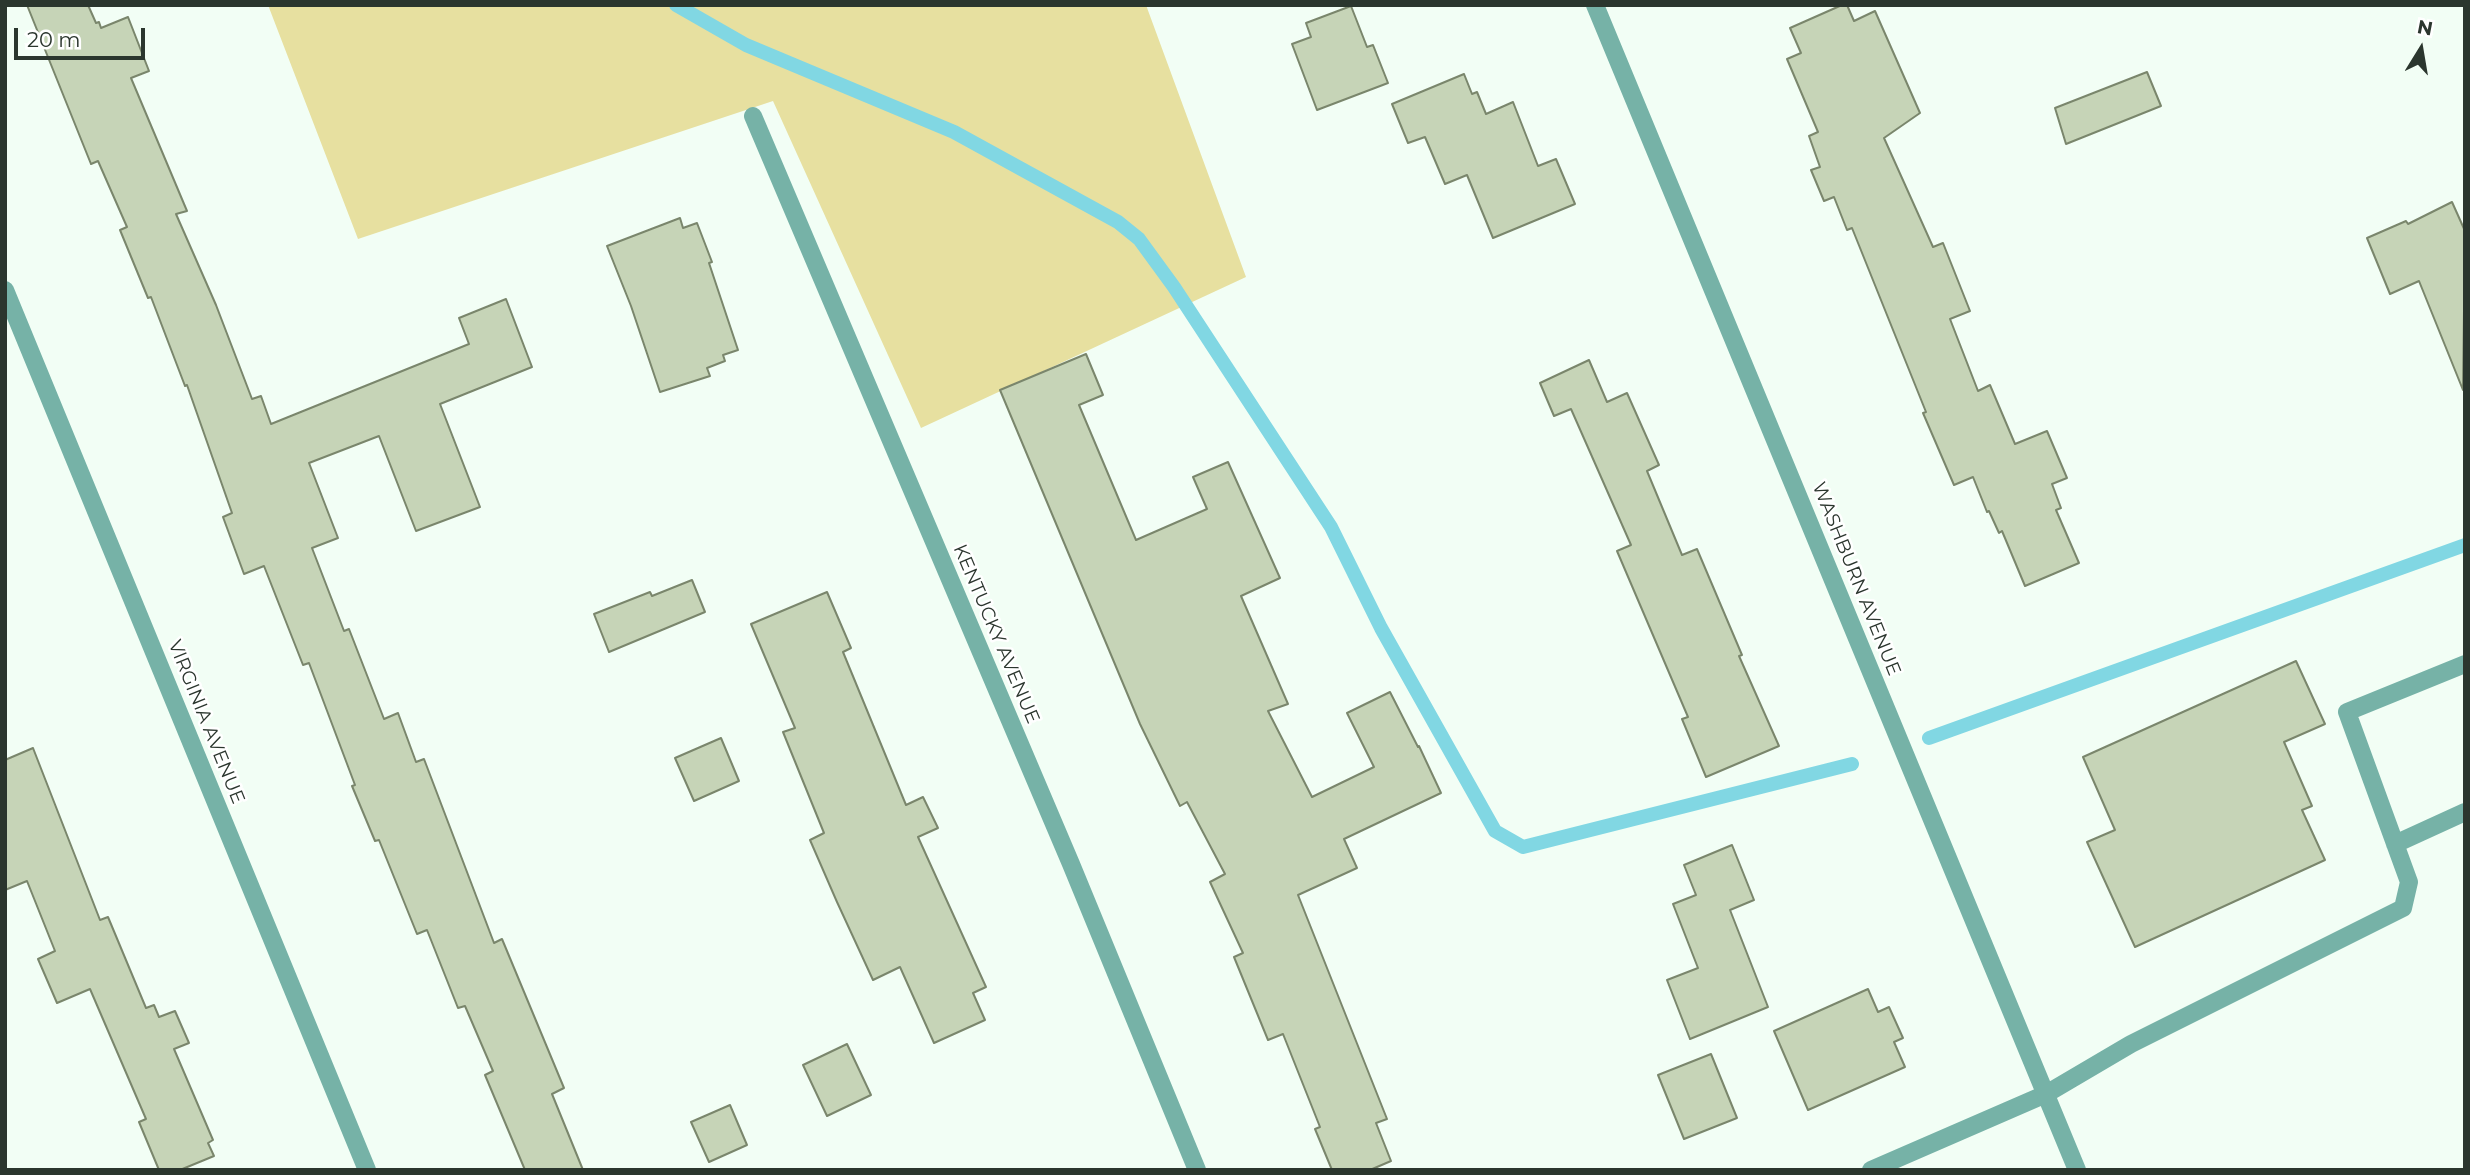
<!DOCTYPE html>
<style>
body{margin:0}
#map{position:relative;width:2470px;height:1175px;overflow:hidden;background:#f2fef5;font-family:Montserrat,sans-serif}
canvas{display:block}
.frame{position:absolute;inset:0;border:7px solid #2b362e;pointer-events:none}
.north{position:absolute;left:2386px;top:14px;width:70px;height:70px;-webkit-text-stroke:5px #fff;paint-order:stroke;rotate:11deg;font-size:19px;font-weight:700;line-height:28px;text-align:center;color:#2b362e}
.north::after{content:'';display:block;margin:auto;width:24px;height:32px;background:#2b362e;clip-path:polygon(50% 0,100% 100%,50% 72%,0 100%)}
.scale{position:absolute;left:14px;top:28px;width:131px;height:32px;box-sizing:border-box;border:4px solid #2b362e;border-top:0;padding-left:9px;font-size:21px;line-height:24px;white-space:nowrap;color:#2b362e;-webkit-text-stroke:5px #fff;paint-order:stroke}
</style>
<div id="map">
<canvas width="2470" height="1175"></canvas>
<div class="frame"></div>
<div class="north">N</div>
<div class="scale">20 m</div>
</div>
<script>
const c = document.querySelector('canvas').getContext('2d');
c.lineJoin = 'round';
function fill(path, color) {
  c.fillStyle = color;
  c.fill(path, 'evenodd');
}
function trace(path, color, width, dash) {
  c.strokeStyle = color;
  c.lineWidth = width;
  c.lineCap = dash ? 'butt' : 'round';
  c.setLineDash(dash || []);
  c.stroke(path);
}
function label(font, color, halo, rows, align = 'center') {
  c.font = font + ' Montserrat,sans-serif';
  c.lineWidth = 5;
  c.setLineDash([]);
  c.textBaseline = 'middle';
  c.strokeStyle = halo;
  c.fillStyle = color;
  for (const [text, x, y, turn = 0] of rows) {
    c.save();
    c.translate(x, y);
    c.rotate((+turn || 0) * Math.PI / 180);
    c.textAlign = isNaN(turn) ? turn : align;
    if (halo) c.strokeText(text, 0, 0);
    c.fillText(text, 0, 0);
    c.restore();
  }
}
fill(new Path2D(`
 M 268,5 L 1146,5 L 1246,277 L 921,428 L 773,101 L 358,239 Z`), '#e7e0a0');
trace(new Path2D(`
 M 676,5 L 746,45 L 954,132 L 1118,222 L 1139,239 L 1174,287 L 1331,527 L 1381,628 L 1495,831 L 1523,847 L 1852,764
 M 1929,738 L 2465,545`), '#81d7e3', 14);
const building = new Path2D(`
 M 27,5 L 88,5 L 96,23 L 99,22 L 101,28 L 128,17 L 149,71 L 131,78 L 187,211 L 176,214 L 216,305 L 252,399 L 261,396 L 271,424 L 469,344 L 459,318 L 506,299 L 532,367 L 440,404 L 480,507 L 416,531 L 379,436 L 309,463 L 338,538 L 312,548 L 344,631 L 349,629 L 384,719 L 398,713 L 416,762 L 424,759 L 494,943 L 502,939 L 564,1088 L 552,1094 L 583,1170 L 525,1170 L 485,1075 L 493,1071 L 465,1006 L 458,1008 L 427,930 L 417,934 L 379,840 L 375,841 L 352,786 L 355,785 L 309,663 L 303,665 L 264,566 L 244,574 L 223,517 L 232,513 L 187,385 L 185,386 L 151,297 L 148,298 L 120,230 L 127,227 L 98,161 L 91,164 Z
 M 1842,5 L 1847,5 L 1854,21 L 1875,11 L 1920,113 L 1884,138 L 1933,247 L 1943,243 L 1970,311 L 1950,319 L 1978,391 L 1990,385 L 2015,444 L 2047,431 L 2067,478 L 2052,484 L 2061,508 L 2056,510 L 2079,563 L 2025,586 L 2002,531 L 1999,533 L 1989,511 L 1987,512 L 1973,477 L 1954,485 L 1923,413 L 1926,412 L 1852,228 L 1847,230 L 1834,197 L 1824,201 L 1811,170 L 1820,167 L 1809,136 L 1818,132 L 1787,59 L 1801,53 L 1790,28 Z
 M 1351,6 L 1367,47 L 1373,45 L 1388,83 L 1317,110 L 1292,44 L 1311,37 L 1306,23 Z
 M 2147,72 L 2161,106 L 2066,144 L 2055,108 Z
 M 1464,74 L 1472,94 L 1477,92 L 1486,114 L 1513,102 L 1538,166 L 1556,159 L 1575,204 L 1493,238 L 1467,175 L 1445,184 L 1425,137 L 1408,143 L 1392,104 Z
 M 2452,202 L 2465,231 L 2463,390 L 2419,281 L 2390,294 L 2367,238 L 2406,221 L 2408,224 Z
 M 680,218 L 683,228 L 697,223 L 712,262 L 709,263 L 738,350 L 723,355 L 725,361 L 707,368 L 710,376 L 660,392 L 631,306 L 607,246 Z
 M 1086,354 L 1103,395 L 1079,405 L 1136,540 L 1207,509 L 1193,477 L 1228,462 L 1280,578 L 1241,596 L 1288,704 L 1268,711 L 1312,797 L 1374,767 L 1347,713 L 1390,692 L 1418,747 L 1419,746 L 1441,793 L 1344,839 L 1357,868 L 1298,895 L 1387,1119 L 1376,1123 L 1391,1161 L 1370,1170 L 1332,1170 L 1315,1129 L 1320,1127 L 1283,1034 L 1268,1040 L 1234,957 L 1243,953 L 1210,882 L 1225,874 L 1187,802 L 1180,806 L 1140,724 L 1000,390 Z
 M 1589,360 L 1607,402 L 1627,393 L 1659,465 L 1647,471 L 1682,555 L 1697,549 L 1742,655 L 1739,656 L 1779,746 L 1706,777 L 1682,719 L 1688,717 L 1617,551 L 1631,545 L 1571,409 L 1554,416 L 1540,383 Z
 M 692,580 L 705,612 L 609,652 L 594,614 L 650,592 L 652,596 Z
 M 827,592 L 851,648 L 843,652 L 906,805 L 923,797 L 938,828 L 918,837 L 986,987 L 973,993 L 985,1020 L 934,1043 L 900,967 L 873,980 L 837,902 L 810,840 L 824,833 L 783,732 L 795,728 L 751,624 Z
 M 2296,661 L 2325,724 L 2284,742 L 2312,806 L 2302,810 L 2325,860 L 2135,947 L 2087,842 L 2115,830 L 2083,757 Z
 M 721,738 L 739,781 L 694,801 L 675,758 Z
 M 33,748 L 100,920 L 108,917 L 146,1008 L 154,1005 L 159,1017 L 175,1011 L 189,1043 L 174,1049 L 213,1140 L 208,1143 L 214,1156 L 180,1170 L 159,1170 L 139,1122 L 146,1119 L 90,989 L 57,1003 L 38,959 L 55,951 L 27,881 L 5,890 L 5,760 Z
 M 1732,845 L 1754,900 L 1730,910 L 1768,1007 L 1690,1039 L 1667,980 L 1698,968 L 1673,904 L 1696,895 L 1684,865 Z
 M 1868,989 L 1878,1012 L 1889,1007 L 1903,1038 L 1894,1042 L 1905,1067 L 1808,1110 L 1774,1031 Z
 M 847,1044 L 871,1095 L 827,1116 L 803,1065 Z
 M 1711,1054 L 1737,1118 L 1684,1139 L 1658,1075 Z
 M 730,1105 L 747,1145 L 709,1162 L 691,1122 Z`);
fill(building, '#c6d4b7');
trace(building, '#7a866c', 2);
trace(new Path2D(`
 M 2395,844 L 2465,812
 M 2046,1094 L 2131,1044 L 2403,908 L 2409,882 L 2347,712 L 2465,664`), '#76b2a7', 18);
trace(new Path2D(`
 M 753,116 L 1071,864 L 1197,1170
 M 5,290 L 367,1170
 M 1871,1170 L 2046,1094`), '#76b2a7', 18);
trace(new Path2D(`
 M 1595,5 L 2077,1170`), '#76b2a7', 18);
label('19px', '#2b362e', '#fff', [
 ["WASHBURN AVENUE",1856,579,68],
 ["KENTUCKY AVENUE",996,634,67],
 ["VIRGINIA AVENUE",206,722,68]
]);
</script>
